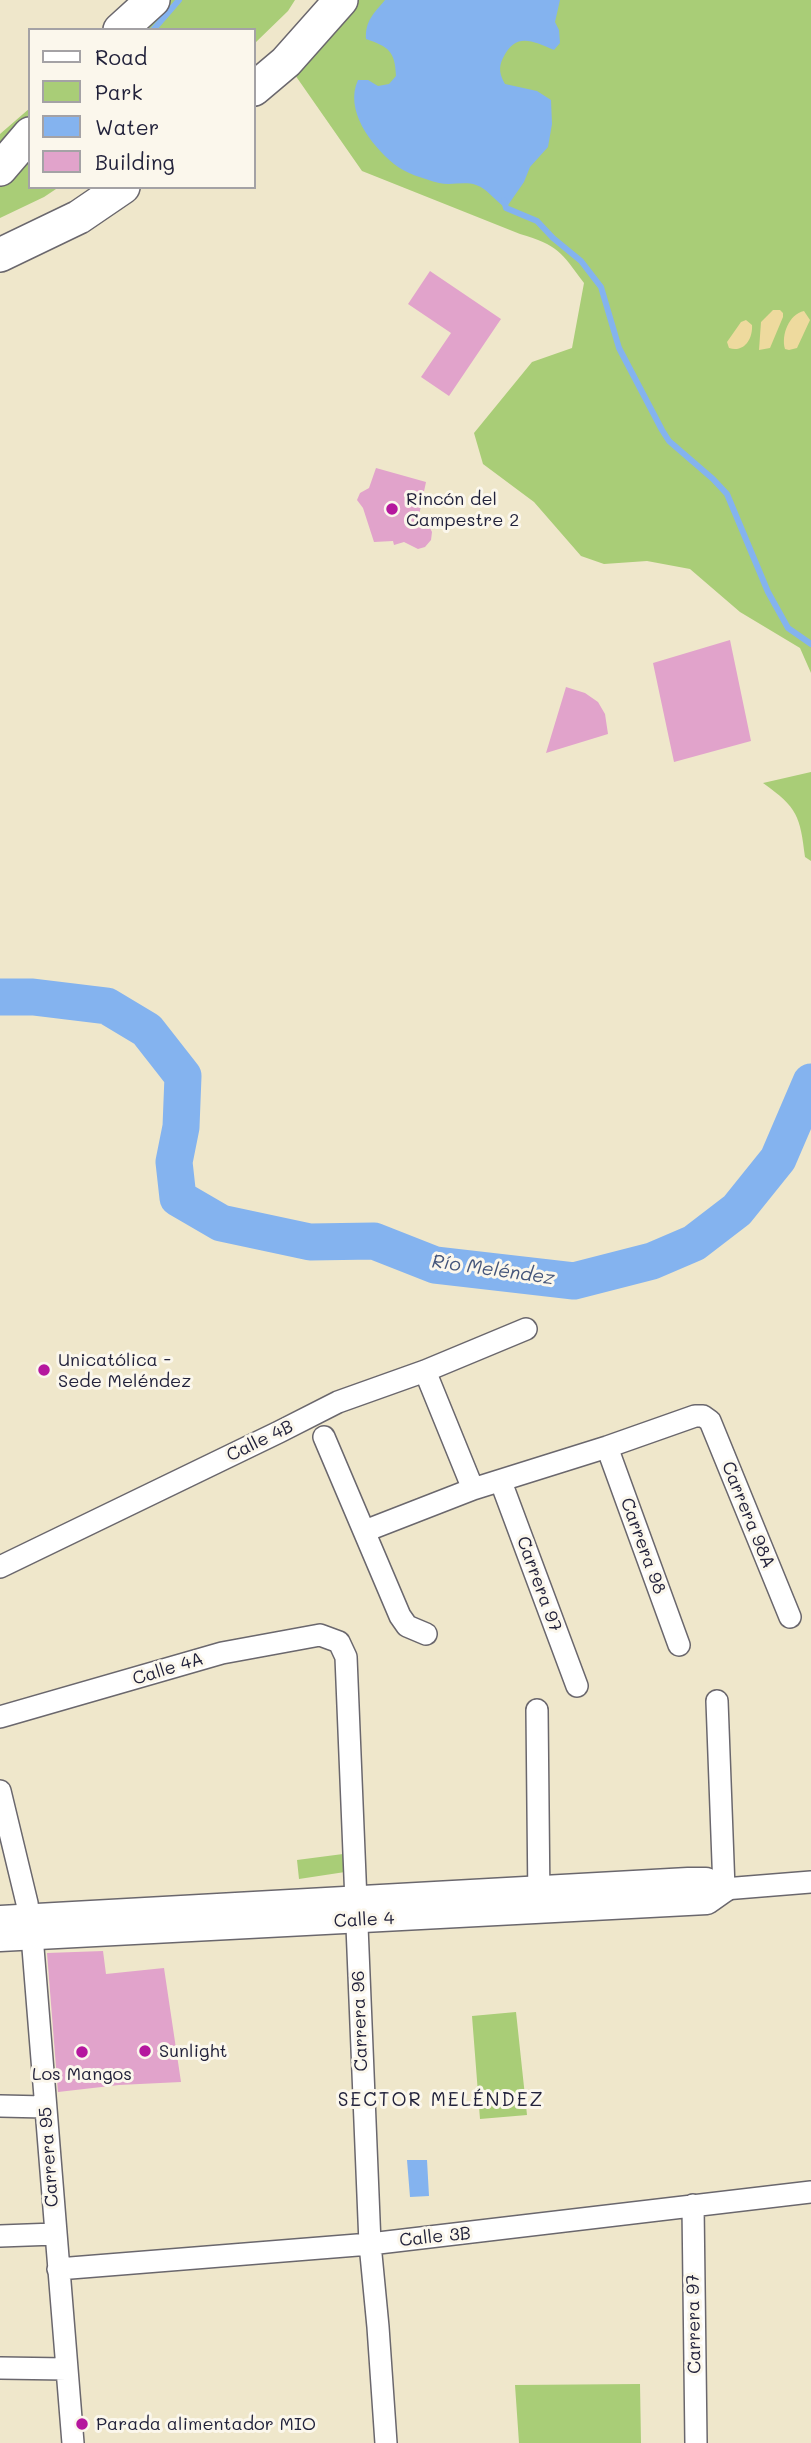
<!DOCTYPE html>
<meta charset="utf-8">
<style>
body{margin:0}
#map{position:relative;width:811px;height:2443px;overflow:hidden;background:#efe7cb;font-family:Mali,sans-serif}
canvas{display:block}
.legend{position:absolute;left:28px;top:28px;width:228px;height:161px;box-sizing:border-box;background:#fbf7ec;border:2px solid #a4a2a5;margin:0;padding:9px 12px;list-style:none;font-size:21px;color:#22223b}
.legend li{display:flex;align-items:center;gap:14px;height:35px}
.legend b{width:35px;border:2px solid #a4a2a5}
</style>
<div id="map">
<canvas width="811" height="2443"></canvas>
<ul class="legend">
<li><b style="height:9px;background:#fff"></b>Road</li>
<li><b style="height:19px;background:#a9cd77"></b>Park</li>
<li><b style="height:19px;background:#84b3ef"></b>Water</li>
<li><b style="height:19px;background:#e1a3cb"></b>Building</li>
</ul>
</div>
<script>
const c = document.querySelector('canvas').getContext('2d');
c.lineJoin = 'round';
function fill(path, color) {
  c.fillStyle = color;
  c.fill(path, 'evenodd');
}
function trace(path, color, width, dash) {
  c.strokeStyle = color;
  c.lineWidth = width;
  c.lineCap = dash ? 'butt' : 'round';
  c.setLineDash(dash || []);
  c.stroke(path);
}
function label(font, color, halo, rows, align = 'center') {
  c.font = font + ' Mali,sans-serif';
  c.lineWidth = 6;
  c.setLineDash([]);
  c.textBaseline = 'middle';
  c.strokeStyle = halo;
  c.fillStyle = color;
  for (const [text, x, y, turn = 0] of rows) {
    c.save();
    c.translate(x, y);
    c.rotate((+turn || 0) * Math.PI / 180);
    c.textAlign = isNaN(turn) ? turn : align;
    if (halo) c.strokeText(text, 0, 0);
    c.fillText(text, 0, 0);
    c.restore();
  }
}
fill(new Path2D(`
 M 153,0 L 295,0 L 288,11 L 254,44 L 254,30 L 120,30 Z
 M 341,0 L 811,0 L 811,673 L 800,648 L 740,612 L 690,569 L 647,561 L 604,564 L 581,556 L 534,502 L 483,464 L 474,433 L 532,362 L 572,348 L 584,283 C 561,252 558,245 520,234 L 362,171 L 286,62 Z
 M 30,108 L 30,187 L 59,187 L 44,197 L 0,218 L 0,134 Z
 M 811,772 L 811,861 L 805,857 C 800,816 798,808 763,783 Z
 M 343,1854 L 345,1872 L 299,1879 L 297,1860 Z
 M 516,2012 L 527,2115 L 480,2119 L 472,2016 Z
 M 640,2384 L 641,2443 L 519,2443 L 515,2385 Z`), '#a9cd77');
fill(new Path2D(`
 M 773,310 L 780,310 L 783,313 L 783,317 L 770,348 L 759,350 L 761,322 Z
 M 804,311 L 810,320 L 797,348 L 789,350 L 785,349 C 781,335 789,314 804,311 Z
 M 746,320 L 752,325 C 753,339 744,353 729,348 L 727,342 L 741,322 Z`), '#eeda9e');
fill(new Path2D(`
 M 385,0 L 560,0 L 555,22 L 559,30 L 560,43 L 554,50 C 532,41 516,32 503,58 C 498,68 500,75 505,84 L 537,91 L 551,100 L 552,124 L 548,147 L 530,167 L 524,182 L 506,208 C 495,201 488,189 476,185 C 464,181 451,186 439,183 C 424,179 405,173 394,164 C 371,145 344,110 358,80 L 368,80 L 378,86 L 389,84 L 396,76 C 395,51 389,47 366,39 C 365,21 374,13 385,0 Z
 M 407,2160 L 427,2160 L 429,2196 L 410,2197 Z`), '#84b3ef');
trace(new Path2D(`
 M 153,30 L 179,0
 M 504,200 L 506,208 L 537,221 L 553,238 L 581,261 L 601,287 L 619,348 L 662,430 L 669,441 L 713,479 L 727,494 L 768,592 L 788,628 L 811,644`), '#84b3ef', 6);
trace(new Path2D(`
 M 0,997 L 33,997 L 107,1006 L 147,1030 L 183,1076 L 181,1127 L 174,1162 L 178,1198 L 221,1223 L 310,1242 L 374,1241 L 435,1265 L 574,1281 L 652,1261 L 694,1243 L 737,1210 L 778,1159 L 811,1082`), '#84b3ef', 37);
fill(new Path2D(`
 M 430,271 L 501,319 L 449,396 L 421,377 L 451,333 L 408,304 Z
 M 376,468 L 426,482 L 418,520 L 428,524 L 432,532 L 431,540 L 425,547 L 418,549 L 404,542 L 394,545 L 393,541 L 374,542 L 363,508 L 357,500 L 360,493 L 369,488 Z
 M 730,640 L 751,741 L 674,762 L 653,663 Z
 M 566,687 L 585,693 L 598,702 L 605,714 L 608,734 L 546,753 Z
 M 103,1951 L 106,1974 L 164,1968 L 181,2082 L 119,2085 L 58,2092 L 47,1953 Z`), '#e1a3cb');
const minor = new Path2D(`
 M 425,1371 L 473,1489
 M 324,1437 L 400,1616 L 407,1626 L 426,1634
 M 607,1447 L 679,1645
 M 501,1482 L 577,1686
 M 365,1531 L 473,1489 L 607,1447 L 695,1416 L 703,1416 L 710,1421 L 790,1617
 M 0,1567 L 279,1432 L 338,1402 L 425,1371 L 526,1329
 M 717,1701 L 724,1889 L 811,1882
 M 537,1710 L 539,1904
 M 0,1717 L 222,1653 L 320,1635 L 339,1642 L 346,1657 L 370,2244 L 378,2327 L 386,2443
 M 0,1791 L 27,1903 L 33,1948 L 73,2443
 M 0,2106 L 45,2107
 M 693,2205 L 696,2443
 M 0,2236 L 55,2234
 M 58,2269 L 370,2244 L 811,2192
 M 0,2368 L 66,2369`);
const tertiary = new Path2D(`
 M 0,1919 L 688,1881 L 706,1881 L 724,1889
 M 0,1938 L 707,1901 L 724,1889`);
const primary = new Path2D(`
 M 120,30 L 153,0
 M 254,89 L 286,62 L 341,0
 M 0,169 L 30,134
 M 0,255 L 79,217 L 123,187`);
trace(minor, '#6a676d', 24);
trace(tertiary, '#6a676d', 29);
trace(primary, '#6a676d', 36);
trace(minor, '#fff', 21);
trace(tertiary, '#fff', 26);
trace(primary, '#fff', 33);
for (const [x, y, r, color] of [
 [392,509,7,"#b5179e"],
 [44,1370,7,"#b5179e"],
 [145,2051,7,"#b5179e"],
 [82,2052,7,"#b5179e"],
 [82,2424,7,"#b5179e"]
]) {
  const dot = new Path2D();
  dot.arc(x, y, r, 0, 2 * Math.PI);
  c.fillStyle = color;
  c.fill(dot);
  trace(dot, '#fbf7ec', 2.5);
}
label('18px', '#22223b', '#fbf7ec', [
 ["Rincón del",406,499],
 ["Campestre 2",406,520],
 ["Unicatólica -",58,1360],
 ["Sede Meléndez",58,1381],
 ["Sunlight",159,2051],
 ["Los Mangos",82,2074,"center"],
 ["Parada alimentador MIO",96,2424]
], 'left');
label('18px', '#22223b', '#fbf7ec', [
 ["Calle 4B",260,1441,-26],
 ["Carrera 98A",748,1515,68],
 ["Carrera 98",643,1546,70],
 ["Carrera 97",539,1584,70],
 ["Calle 4A",168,1669,-17],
 ["Calle 4",364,1920,-3],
 ["Carrera 96",360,2021,-92],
 ["Carrera 95",49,2157,-94],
 ["Calle 3B",435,2237,-6],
 ["Carrera 97",694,2324,-91]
]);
label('italic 19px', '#44557a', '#fbf7ec', [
 ["Río Meléndez",493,1270,8]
]);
c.letterSpacing = '2px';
label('19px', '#22223b', '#fbf7ec', [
 ["SECTOR MELÉNDEZ",441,2100]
]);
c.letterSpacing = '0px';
</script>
